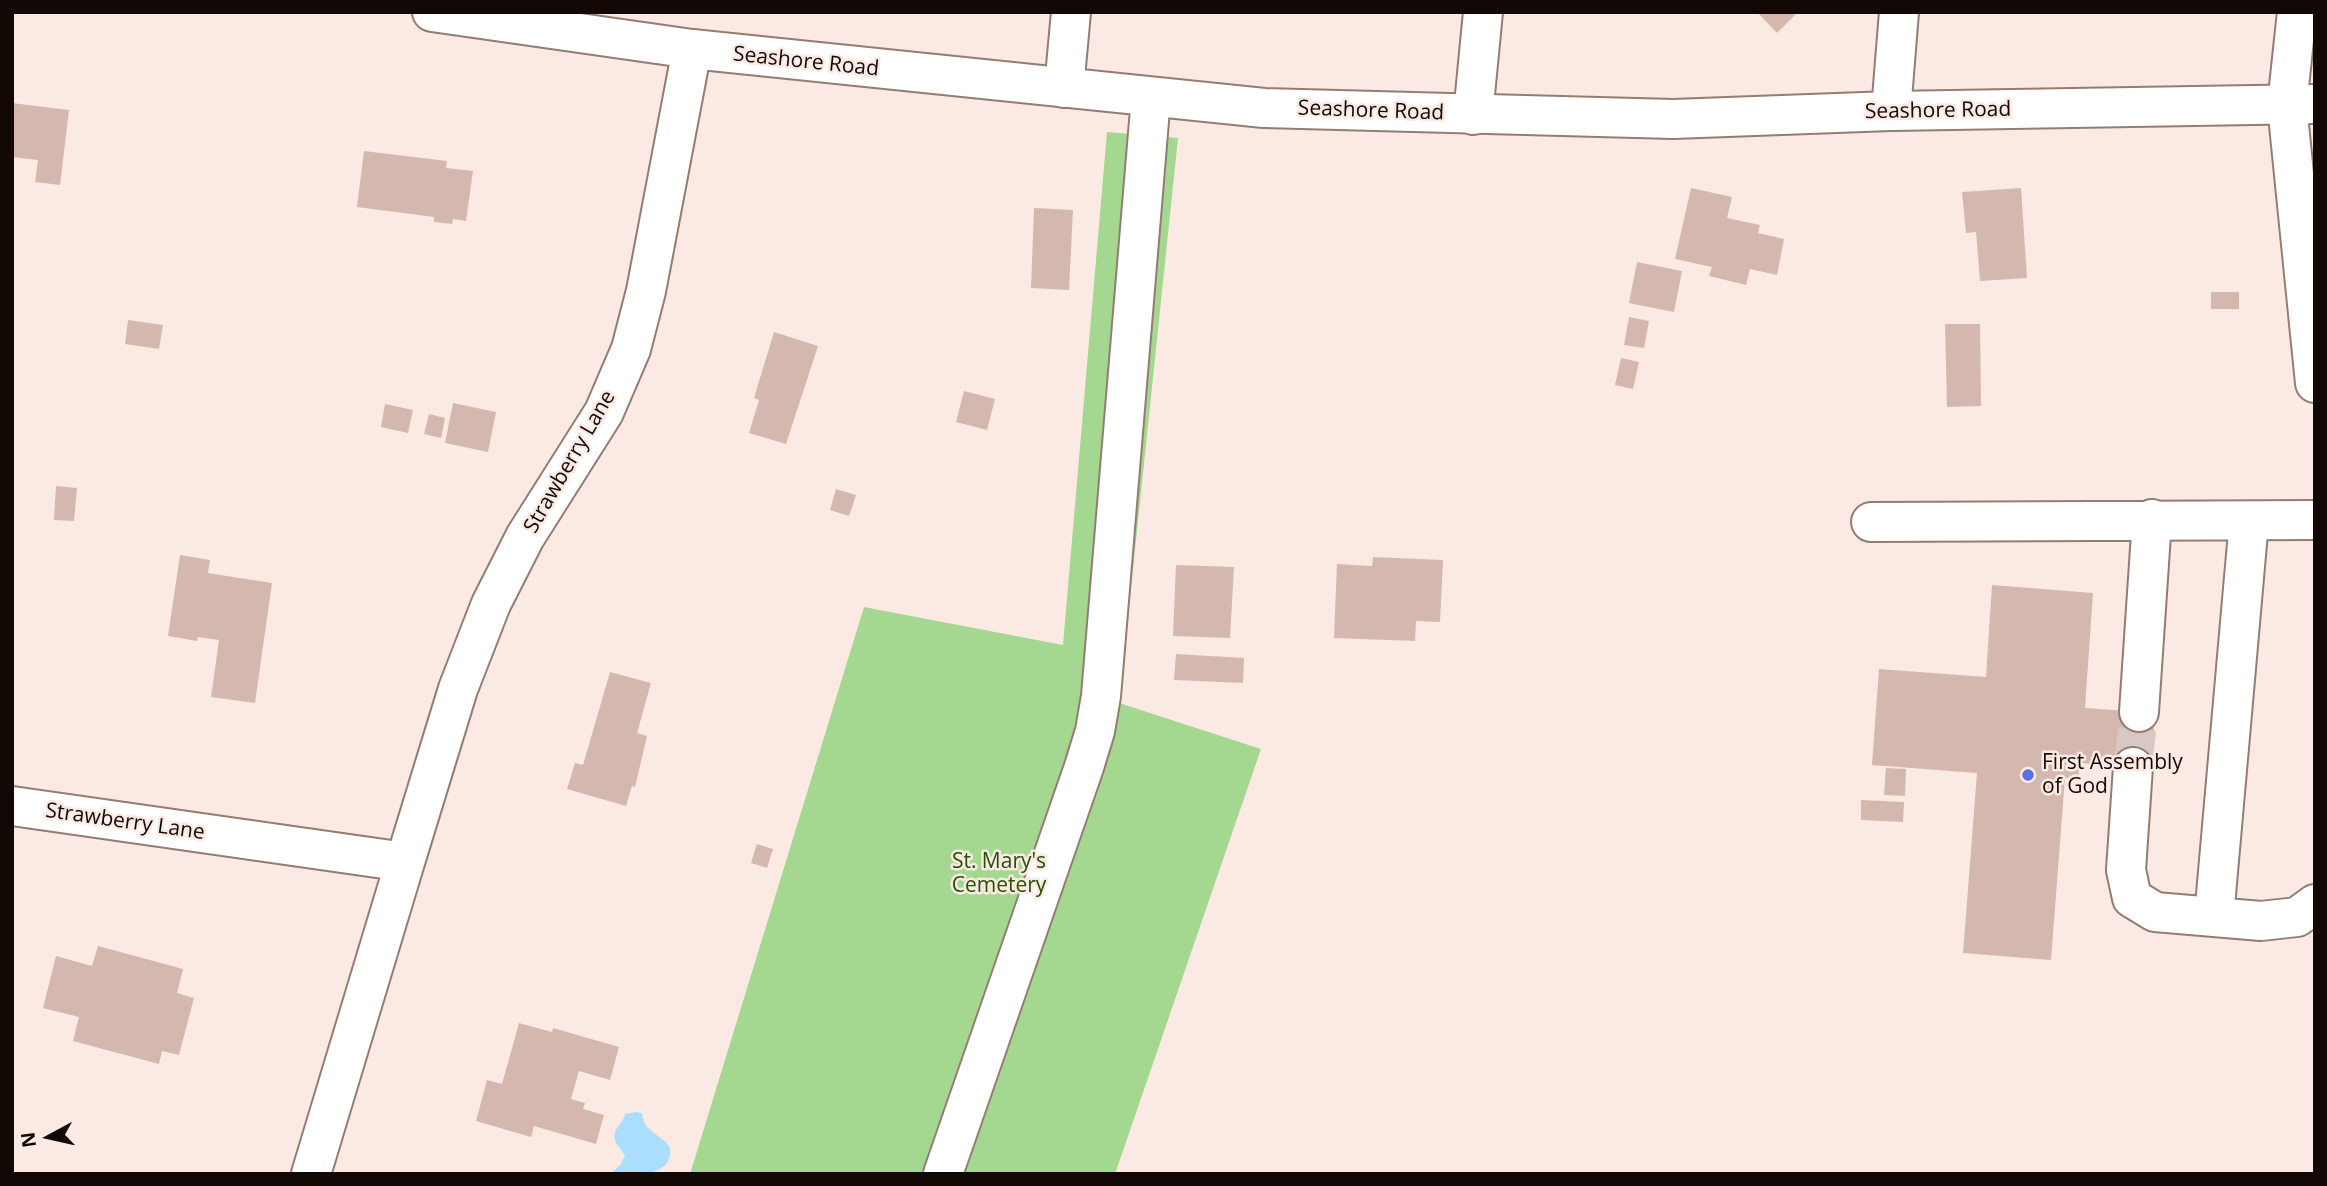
<!DOCTYPE html>
<style>
body{margin:0}
#map{position:relative;width:2327px;height:1186px;overflow:hidden;background:#fbeae4;font-family:"Open Sans",sans-serif}
canvas{display:block}
.frame{position:absolute;inset:0;border:14px solid #120907;pointer-events:none}
.north{position:absolute;left:14px;top:1102px;width:70px;height:70px;-webkit-text-stroke:5px #fbeae4;paint-order:stroke;rotate:262deg;font-size:19px;font-weight:700;line-height:28px;text-align:center;color:#120907}
.north::after{content:'';display:block;margin:auto;width:24px;height:32px;background:#120907;clip-path:polygon(50% 0,100% 100%,50% 72%,0 100%)}
</style>
<div id="map">
<canvas width="2327" height="1186"></canvas>
<div class="frame"></div>
<div class="north">N</div>
</div>
<script>
const c = document.querySelector('canvas').getContext('2d');
c.lineJoin = 'round';
function fill(path, color) {
  c.fillStyle = color;
  c.fill(path, 'evenodd');
}
function trace(path, color, width, dash) {
  c.strokeStyle = color;
  c.lineWidth = width;
  c.lineCap = dash ? 'butt' : 'round';
  c.setLineDash(dash || []);
  c.stroke(path);
}
function label(font, color, halo, rows, align = 'center') {
  c.font = font + ' "Open Sans",sans-serif';
  c.lineWidth = 5;
  c.setLineDash([]);
  c.textBaseline = 'middle';
  c.strokeStyle = halo;
  c.fillStyle = color;
  for (const [text, x, y, turn = 0] of rows) {
    c.save();
    c.translate(x, y);
    c.rotate((+turn || 0) * Math.PI / 180);
    c.textAlign = isNaN(turn) ? turn : align;
    if (halo) c.strokeText(text, 0, 0);
    c.fillText(text, 0, 0);
    c.restore();
  }
}
fill(new Path2D(`
 M 1107,132 L 1178,138 L 1119,703 L 1261,749 L 1115,1174 L 690,1174 L 864,607 L 1063,645 Z`), '#a4d78f');
fill(new Path2D(`
 M 636,1112 L 642,1113 C 643,1131 660,1134 670,1147 C 674,1179 632,1174 611,1174 L 621,1164 L 625,1155 C 622,1150 616,1145 615,1140 C 612,1129 623,1124 625,1114 Z`), '#a9dffd');
fill(new Path2D(`
 M 1757,12 L 1798,12 L 1777,33 Z
 M 12,103 L 69,110 L 60,185 L 35,182 L 38,160 L 12,157 Z
 M 364,151 L 447,161 L 446,168 L 473,171 L 466,221 L 453,219 L 452,224 L 434,222 L 434,217 L 357,207 Z
 M 1691,188 L 1732,197 L 1727,218 L 1760,225 L 1758,233 L 1784,239 L 1777,275 L 1750,269 L 1746,285 L 1709,276 L 1712,267 L 1675,259 Z
 M 2021,188 L 2027,278 L 1980,281 L 1976,232 L 1966,233 L 1962,192 Z
 M 1034,208 L 1073,210 L 1069,290 L 1031,288 Z
 M 1637,262 L 1682,271 L 1674,312 L 1629,303 Z
 M 2211,292 L 2239,292 L 2239,309 L 2211,309 Z
 M 1629,317 L 1649,321 L 1644,348 L 1624,345 Z
 M 128,320 L 163,325 L 159,349 L 125,344 Z
 M 1945,324 L 1980,324 L 1981,406 L 1947,407 Z
 M 774,332 L 818,346 L 786,444 L 749,433 L 759,400 L 754,398 Z
 M 1621,358 L 1639,362 L 1633,389 L 1615,385 Z
 M 964,391 L 995,399 L 987,430 L 956,422 Z
 M 453,403 L 496,412 L 488,452 L 445,443 Z
 M 385,404 L 413,410 L 408,433 L 381,427 Z
 M 429,414 L 445,418 L 441,438 L 424,434 Z
 M 56,486 L 77,488 L 74,521 L 54,520 Z
 M 836,489 L 856,495 L 849,516 L 830,510 Z
 M 180,555 L 210,560 L 208,573 L 272,583 L 255,703 L 211,697 L 219,640 L 198,637 L 197,641 L 168,636 Z
 M 1373,557 L 1443,560 L 1440,622 L 1416,621 L 1415,641 L 1334,638 L 1337,564 L 1372,566 Z
 M 1176,565 L 1234,567 L 1230,638 L 1173,636 Z
 M 1992,585 L 2093,593 L 2085,708 L 2155,713 L 2151,769 L 2080,763 L 2078,779 L 2065,778 L 2051,960 L 1963,953 L 1977,773 L 1872,765 L 1879,669 L 1986,677 Z
 M 1176,654 L 1244,658 L 1243,683 L 1174,680 Z
 M 610,672 L 651,683 L 637,733 L 647,736 L 635,787 L 632,786 L 626,806 L 567,789 L 575,763 L 583,765 Z
 M 1886,768 L 1906,769 L 1905,796 L 1884,795 Z
 M 1861,800 L 1904,802 L 1903,822 L 1861,820 Z
 M 757,844 L 773,849 L 767,868 L 751,863 Z
 M 98,946 L 183,969 L 177,993 L 194,998 L 179,1055 L 162,1051 L 159,1064 L 73,1041 L 79,1017 L 43,1008 L 56,956 L 92,966 Z
 M 519,1023 L 552,1032 L 553,1028 L 619,1047 L 610,1080 L 579,1071 L 571,1099 L 585,1103 L 583,1109 L 604,1115 L 596,1144 L 534,1126 L 531,1137 L 476,1121 L 487,1080 L 502,1084 Z`), '#d4b8af');
trace(new Path2D(`
 M 2133,767 L 2139,712`), '#d8c8c3', 38, [38, 19]);
const minor = new Path2D(`
 M 2297,12 L 2287,105 L 2315,383
 M 1064,88 L 1071,12
 M 1891,111 L 1899,12
 M 1473,115 L 1483,12
 M 2249,521 L 2214,917 L 2261,921 L 2297,917 L 2315,904
 M 1871,522 L 2315,520
 M 2139,712 L 2152,519
 M 2133,767 L 2126,870 L 2132,898 L 2155,912 L 2214,917
 M 12,806 L 405,862 L 311,1174
 M 405,862 L 458,689 L 491,604 L 525,537 L 604,412 L 631,349 L 646,291 L 692,49
 M 943,1174 L 1084,767 L 1095,731 L 1101,696 L 1151,97`);
const major = new Path2D(`
 M 432,12 L 692,49 L 1264,108 L 1673,119 L 1891,111 L 2315,104`);
trace(minor, '#957c73', 42);
trace(major, '#957c73', 42);
trace(minor, '#fff', 38);
trace(major, '#fff', 38);
for (const [x, y, r, color] of [
 [2028,775,7,"#5473e8"]
]) {
  const dot = new Path2D();
  dot.arc(x, y, r, 0, 2 * Math.PI);
  c.fillStyle = color;
  c.fill(dot);
  trace(dot, '#fbeae4', 2.5);
}
label('21px', '#120907', '#fbeae4', [
 ["Seashore Road",806,62,6],
 ["Seashore Road",1371,111,2],
 ["Seashore Road",1938,111,-1],
 ["Strawberry Lane",570,462,-60],
 ["Strawberry Lane",125,822,8]
]);
label('21px', '#120907', '#fbeae4', [
 ["First Assembly",2042,763],
 ["of God",2042,787]
], 'left');
label('21px', '#225202', '#fbeae4', [
 ["St. Mary's",999,862],
 ["Cemetery",999,886]
]);
</script>
